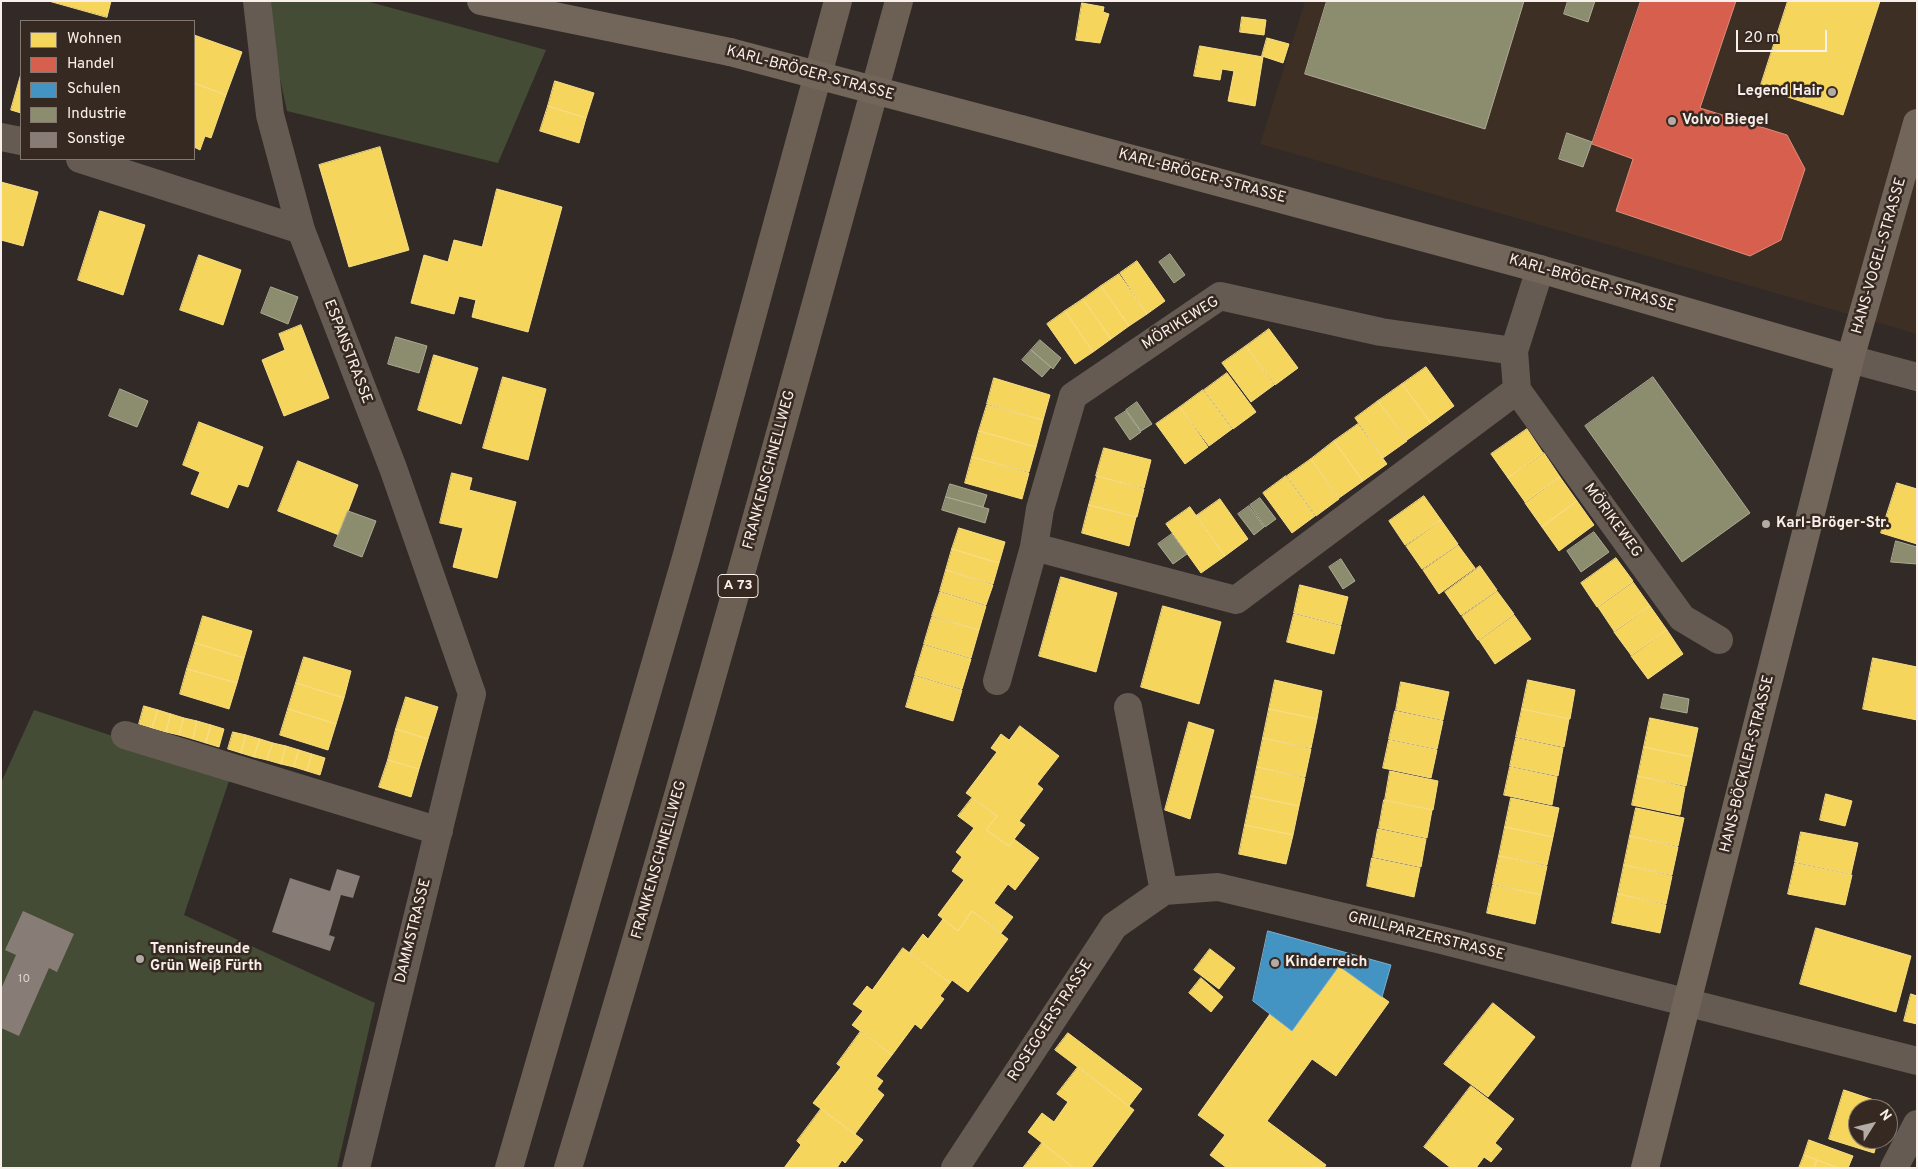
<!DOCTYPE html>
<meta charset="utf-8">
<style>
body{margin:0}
#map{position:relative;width:1918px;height:1169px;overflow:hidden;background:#312a26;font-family:Overpass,sans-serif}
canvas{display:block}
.frame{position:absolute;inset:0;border:2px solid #f9f0eb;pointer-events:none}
.legend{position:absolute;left:20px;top:20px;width:175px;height:140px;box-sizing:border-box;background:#362921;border:1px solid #847972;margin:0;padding:6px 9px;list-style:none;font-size:15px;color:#f9f0eb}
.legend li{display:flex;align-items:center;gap:10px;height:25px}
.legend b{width:25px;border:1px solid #847972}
.north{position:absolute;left:1848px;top:1099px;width:50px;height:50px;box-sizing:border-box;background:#362921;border:1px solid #847972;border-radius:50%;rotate:54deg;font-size:14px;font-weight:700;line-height:20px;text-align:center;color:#f9f0eb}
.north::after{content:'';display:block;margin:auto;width:18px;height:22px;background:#b3aba6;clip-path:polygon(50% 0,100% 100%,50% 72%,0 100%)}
.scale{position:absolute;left:1736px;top:30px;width:91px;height:22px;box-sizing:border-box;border:2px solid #f9f0eb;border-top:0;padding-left:6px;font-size:15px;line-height:18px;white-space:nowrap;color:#f9f0eb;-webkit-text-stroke:4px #362921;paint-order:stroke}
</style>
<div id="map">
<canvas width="1918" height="1169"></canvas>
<div class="frame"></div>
<ul class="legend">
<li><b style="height:14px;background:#f6d55c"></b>Wohnen</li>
<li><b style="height:14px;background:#d6604d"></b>Handel</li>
<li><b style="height:14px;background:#4393c3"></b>Schulen</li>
<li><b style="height:14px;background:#8c8c6e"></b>Industrie</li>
<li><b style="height:14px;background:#877c76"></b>Sonstige</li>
</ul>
<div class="north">N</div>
<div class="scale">20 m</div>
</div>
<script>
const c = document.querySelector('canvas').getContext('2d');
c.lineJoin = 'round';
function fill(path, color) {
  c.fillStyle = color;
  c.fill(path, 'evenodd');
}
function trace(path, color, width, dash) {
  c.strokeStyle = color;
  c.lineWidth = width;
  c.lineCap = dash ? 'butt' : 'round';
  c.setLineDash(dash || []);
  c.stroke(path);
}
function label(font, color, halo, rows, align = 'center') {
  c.font = font + ' Overpass,sans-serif';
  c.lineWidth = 5;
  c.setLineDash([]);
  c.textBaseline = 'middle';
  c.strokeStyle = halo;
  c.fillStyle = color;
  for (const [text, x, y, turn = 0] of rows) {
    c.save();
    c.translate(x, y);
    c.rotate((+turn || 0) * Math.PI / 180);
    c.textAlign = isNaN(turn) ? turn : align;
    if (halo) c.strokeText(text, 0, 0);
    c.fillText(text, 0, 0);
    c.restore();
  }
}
fill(new Path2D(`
 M 1305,1 L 1917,1 L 1917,334 L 1260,144 Z`), '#3e2f25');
fill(new Path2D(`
 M 271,1 L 366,1 L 546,50 L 498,163 L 287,111 L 274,51 Z
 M 34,710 L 231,775 L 184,915 L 375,1003 L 337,1168 L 1,1168 L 1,783 Z`), '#454c35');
const homes = new Path2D(`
 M 49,1 L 111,1 L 107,17 Z
 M 1788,1 L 1880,1 L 1843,115 L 1760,88 Z
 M 1082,3 L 1104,7 L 1103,12 L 1109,14 L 1100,43 L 1076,40 Z
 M 1242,17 L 1266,20 L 1264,35 L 1240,32 Z
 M 194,35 L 242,52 L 226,95 L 194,83 Z
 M 1267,38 L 1289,44 L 1283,63 L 1262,56 Z
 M 1200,46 L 1263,57 L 1255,106 L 1228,101 L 1234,71 L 1222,69 L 1220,80 L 1194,76 Z
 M 21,74 L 21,113 L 11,110 Z
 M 555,81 L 594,93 L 586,118 L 548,106 Z
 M 194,83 L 226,95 L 211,138 L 205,136 L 200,150 L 194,147 Z
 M 548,106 L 586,118 L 579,143 L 540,131 Z
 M 380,147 L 409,250 L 349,267 L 319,165 Z
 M 1,182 L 38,192 L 23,246 L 1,240 Z
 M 497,189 L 562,207 L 528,332 L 472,317 L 476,300 L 459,296 L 454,314 L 411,303 L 424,255 L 448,262 L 454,240 L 482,247 Z
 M 100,211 L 145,225 L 123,295 L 78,280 Z
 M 199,255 L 241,270 L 223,325 L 180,310 Z
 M 1137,261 L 1165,301 L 1147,314 L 1120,273 Z
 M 1119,274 L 1147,314 L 1129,326 L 1101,286 Z
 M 1101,286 L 1129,326 L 1111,339 L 1083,299 Z
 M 1083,299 L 1111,339 L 1093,352 L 1065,311 Z
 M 1065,311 L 1093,352 L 1075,364 L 1047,324 Z
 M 301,325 L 329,398 L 284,416 L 262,360 L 285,350 L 279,334 Z
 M 1269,329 L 1298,368 L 1275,385 L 1246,346 Z
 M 1246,346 L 1274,385 L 1251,402 L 1222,363 Z
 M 434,355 L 478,368 L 461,424 L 418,410 Z
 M 1426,367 L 1454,406 L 1431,423 L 1402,384 Z
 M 1227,373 L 1256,412 L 1233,429 L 1204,390 Z
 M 503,377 L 546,389 L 528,460 L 483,448 Z
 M 994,378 L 1050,395 L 1043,420 L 987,404 Z
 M 1402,384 L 1431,423 L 1407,440 L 1378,401 Z
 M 1203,390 L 1232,429 L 1209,446 L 1180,407 Z
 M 1378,401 L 1407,441 L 1383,458 L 1355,418 Z
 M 987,405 L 1043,420 L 1036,447 L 979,431 Z
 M 1180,407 L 1208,447 L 1185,464 L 1156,424 Z
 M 199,422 L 263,447 L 248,487 L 238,484 L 228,508 L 191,494 L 200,472 L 183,465 Z
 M 1358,424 L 1387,464 L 1363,481 L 1334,441 Z
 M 1527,429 L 1543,453 L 1508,478 L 1491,454 Z
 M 979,431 L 1036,447 L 1029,472 L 972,457 Z
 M 1334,441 L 1363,481 L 1339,498 L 1311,459 Z
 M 1104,448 L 1151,460 L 1144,488 L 1096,476 Z
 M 1544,453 L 1560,477 L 1525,502 L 1508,478 Z
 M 972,457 L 1029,473 L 1022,499 L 965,483 Z
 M 1311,459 L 1339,499 L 1316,516 L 1287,476 Z
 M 298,461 L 358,485 L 339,535 L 278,511 Z
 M 452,473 L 472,478 L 469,490 L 516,502 L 497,578 L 453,567 L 463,528 L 440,523 Z
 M 1097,476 L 1144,489 L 1137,517 L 1089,505 Z
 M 1286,476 L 1315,516 L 1292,533 L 1263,493 Z
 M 1560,477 L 1577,501 L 1542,527 L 1525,503 Z
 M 1897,483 L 1917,489 L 1917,544 L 1881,533 Z
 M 1424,496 L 1441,520 L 1405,545 L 1389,521 Z
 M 1220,499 L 1248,539 L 1225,556 L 1196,516 Z
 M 1577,501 L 1594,525 L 1559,551 L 1542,527 Z
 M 1089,505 L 1136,517 L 1129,546 L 1082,533 Z
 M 1190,507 L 1225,556 L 1201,573 L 1166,524 Z
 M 1441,520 L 1458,544 L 1422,569 L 1406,546 Z
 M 959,528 L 1005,542 L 999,563 L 952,549 Z
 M 1458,545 L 1475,568 L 1439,594 L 1423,570 Z
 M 952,549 L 999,563 L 993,584 L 946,570 Z
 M 1616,558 L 1633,581 L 1597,607 L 1581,583 Z
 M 1480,566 L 1497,590 L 1461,615 L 1445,592 Z
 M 946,570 L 993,585 L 986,605 L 940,591 Z
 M 1061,577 L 1117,593 L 1096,672 L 1039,656 Z
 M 1633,582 L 1650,606 L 1614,631 L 1598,607 Z
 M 1300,585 L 1348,597 L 1341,625 L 1294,613 Z
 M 1497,591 L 1514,614 L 1478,640 L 1462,616 Z
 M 940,592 L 986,606 L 979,630 L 932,616 Z
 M 1163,606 L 1221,622 L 1199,704 L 1141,687 Z
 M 1650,606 L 1667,630 L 1631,655 L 1614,632 Z
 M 1294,614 L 1341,626 L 1334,654 L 1287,642 Z
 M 1514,615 L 1531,639 L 1495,664 L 1479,640 Z
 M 203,616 L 252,631 L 244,658 L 195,643 Z
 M 932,617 L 979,630 L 971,658 L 924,644 Z
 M 1667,630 L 1683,654 L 1648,679 L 1631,656 Z
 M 195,643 L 244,658 L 237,683 L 187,669 Z
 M 924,645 L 971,659 L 962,689 L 915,675 Z
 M 304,657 L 351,671 L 344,698 L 296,683 Z
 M 1873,658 L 1917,667 L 1917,720 L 1863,709 Z
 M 187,669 L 237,683 L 229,709 L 180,694 Z
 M 915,676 L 962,690 L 953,721 L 906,707 Z
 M 1275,680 L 1322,691 L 1317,719 L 1269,709 Z
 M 1528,680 L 1575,690 L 1570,719 L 1522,709 Z
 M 1401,682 L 1449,692 L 1443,720 L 1396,710 Z
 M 296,683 L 344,698 L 336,724 L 288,709 Z
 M 406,697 L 438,707 L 428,739 L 396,729 Z
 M 144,706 L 158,710 L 152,728 L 139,724 Z
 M 288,709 L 336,724 L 328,750 L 280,735 Z
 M 1269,709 L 1317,719 L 1311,748 L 1263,738 Z
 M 1522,709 L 1569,719 L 1564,747 L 1516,737 Z
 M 158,710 L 171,714 L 166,732 L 152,728 Z
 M 1395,711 L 1443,721 L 1437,749 L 1389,739 Z
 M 171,714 L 184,718 L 179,735 L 166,732 Z
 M 184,718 L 197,721 L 193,739 L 179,735 Z
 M 1650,718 L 1698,728 L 1692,757 L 1644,747 Z
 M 197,721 L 211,725 L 206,743 L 193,739 Z
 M 1189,722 L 1214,730 L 1190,819 L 1165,810 Z
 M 211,725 L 224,729 L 219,747 L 206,743 Z
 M 1020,726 L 1059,756 L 1037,784 L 1043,789 L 1019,821 L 1025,825 L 1009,846 L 986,830 L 997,816 L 966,793 L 997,752 L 991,748 L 1001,734 L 1009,740 Z
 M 396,729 L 428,739 L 419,769 L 388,760 Z
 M 233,732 L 246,735 L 241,753 L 228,749 Z
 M 246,735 L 260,739 L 254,757 L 241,753 Z
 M 1263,738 L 1311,749 L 1305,777 L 1257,767 Z
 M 1516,738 L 1563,748 L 1558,776 L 1510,766 Z
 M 260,739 L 273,743 L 267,760 L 254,757 Z
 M 1389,740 L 1437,750 L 1431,778 L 1383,768 Z
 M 273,743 L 286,746 L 281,764 L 267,760 Z
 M 286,746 L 299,750 L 294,767 L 281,764 Z
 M 1644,747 L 1692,757 L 1686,786 L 1638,776 Z
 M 299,750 L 312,754 L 307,771 L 294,767 Z
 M 312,754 L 325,758 L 320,775 L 307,771 Z
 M 388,760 L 419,769 L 411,797 L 379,787 Z
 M 1257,767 L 1305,778 L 1299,806 L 1251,796 Z
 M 1510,767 L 1557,777 L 1552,805 L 1504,795 Z
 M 1390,771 L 1438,781 L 1433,810 L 1385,800 Z
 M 1638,776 L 1685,787 L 1680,815 L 1632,805 Z
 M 1826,794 L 1852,801 L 1845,826 L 1820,820 Z
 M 1251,796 L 1299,806 L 1293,835 L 1245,825 Z
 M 972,798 L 997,816 L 986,830 L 1009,846 L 1014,839 L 1039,858 L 1015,890 L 1008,884 L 994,903 L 1013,917 L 1001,933 L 972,911 L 958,931 L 938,915 L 964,880 L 952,871 L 962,857 L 956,852 L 974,828 L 958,816 Z
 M 1511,798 L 1559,808 L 1553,837 L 1505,827 Z
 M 1384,800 L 1432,810 L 1427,838 L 1379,828 Z
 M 1636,808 L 1684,818 L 1678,846 L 1630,836 Z
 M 1245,825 L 1293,835 L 1286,864 L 1239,854 Z
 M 1505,827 L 1553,837 L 1547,865 L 1499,856 Z
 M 1378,829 L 1426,839 L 1421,867 L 1373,857 Z
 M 1801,832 L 1858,843 L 1851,874 L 1795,862 Z
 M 1630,836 L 1678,847 L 1672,875 L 1624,865 Z
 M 1499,856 L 1547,866 L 1541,895 L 1493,884 Z
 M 1372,858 L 1420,868 L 1414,897 L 1367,886 Z
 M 1795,863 L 1852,875 L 1845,905 L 1788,894 Z
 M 1624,865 L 1672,876 L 1666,904 L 1618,894 Z
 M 1493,885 L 1541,895 L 1535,924 L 1487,913 Z
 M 1618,894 L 1666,905 L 1660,933 L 1612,923 Z
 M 972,911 L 1008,939 L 968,992 L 952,980 L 950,983 L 909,953 L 923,934 L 928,939 L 943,919 L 958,931 Z
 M 1816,928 L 1911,956 L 1896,1012 L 1800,984 Z
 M 903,948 L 950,983 L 940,996 L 944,999 L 921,1029 L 915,1024 L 892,1055 L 852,1025 L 863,1011 L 853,1004 L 867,986 L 872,990 Z
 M 1210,949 L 1235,968 L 1219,989 L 1194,970 Z
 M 1339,966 L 1389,1002 L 1336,1076 L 1312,1059 L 1267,1121 L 1326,1165 L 1324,1168 L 1227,1168 L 1210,1155 L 1225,1135 L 1198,1115 L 1270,1014 L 1292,1031 Z
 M 1201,978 L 1223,997 L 1211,1012 L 1189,993 Z
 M 1911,994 L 1917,996 L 1917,1024 L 1904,1021 Z
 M 1493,1003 L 1535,1037 L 1488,1097 L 1444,1064 Z
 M 861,1031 L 892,1055 L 876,1076 L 883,1081 L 877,1089 L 884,1095 L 855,1134 L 813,1103 L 841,1067 L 837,1064 Z
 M 1068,1033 L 1142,1089 L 1129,1106 L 1055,1050 Z
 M 1078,1067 L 1134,1110 L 1091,1168 L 1074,1168 L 1028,1132 L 1042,1113 L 1054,1122 L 1068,1102 L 1057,1094 Z
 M 1471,1086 L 1514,1119 L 1495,1143 L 1502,1149 L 1491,1162 L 1484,1157 L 1476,1168 L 1451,1168 L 1424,1147 Z
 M 1844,1090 L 1889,1105 L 1888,1109 L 1858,1109 L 1858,1139 L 1878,1139 L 1874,1153 L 1829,1139 Z
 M 821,1109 L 863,1140 L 845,1163 L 842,1160 L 837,1168 L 784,1168 L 801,1145 L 797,1141 Z
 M 1809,1140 L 1853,1156 L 1848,1168 L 1838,1168 L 1804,1155 Z
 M 1042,1143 L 1074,1168 L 1023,1168 Z
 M 1804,1155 L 1817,1160 L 1814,1168 L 1799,1168 Z
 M 1817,1160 L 1838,1168 L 1814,1168 Z`);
fill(homes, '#f6d55c');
trace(homes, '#f7dd87', 1);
const shops = new Path2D(`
 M 1641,1 L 1736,1 L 1700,108 L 1787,135 L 1805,169 L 1781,240 L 1750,256 L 1616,211 L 1633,159 L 1592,144 Z`);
fill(shops, '#d6604d');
trace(shops, '#e08b7c', 1);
const schools = new Path2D(`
 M 1268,931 L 1391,965 L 1382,997 L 1339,966 L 1292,1031 L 1253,1001 Z`);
fill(schools, '#4393c3');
trace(schools, '#7aafcf', 1);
const industry = new Path2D(`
 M 1327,1 L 1524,1 L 1485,129 L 1305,74 Z
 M 1568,1 L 1595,1 L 1588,22 L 1564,14 Z
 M 1567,133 L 1592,142 L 1583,167 L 1559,159 Z
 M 1170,254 L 1185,275 L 1174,283 L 1159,262 Z
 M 271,287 L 298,297 L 288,324 L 261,313 Z
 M 396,337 L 427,346 L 419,373 L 388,364 Z
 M 1040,340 L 1061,358 L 1053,369 L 1031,350 Z
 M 1031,350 L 1051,367 L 1042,377 L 1022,360 Z
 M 1653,377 L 1750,513 L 1682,562 L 1585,426 Z
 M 120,389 L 148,401 L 137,427 L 109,416 Z
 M 1137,402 L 1152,424 L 1141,431 L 1126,410 Z
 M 1126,411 L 1141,432 L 1130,440 L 1115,418 Z
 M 950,484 L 987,495 L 983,507 L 946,497 Z
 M 946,497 L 989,509 L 985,523 L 942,510 Z
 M 1260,498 L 1276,519 L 1265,527 L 1250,505 Z
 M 1249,506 L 1264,527 L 1254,535 L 1238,514 Z
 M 348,511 L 376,521 L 362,557 L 334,546 Z
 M 1594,532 L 1609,552 L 1581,572 L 1567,551 Z
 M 1172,534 L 1187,554 L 1173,564 L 1158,544 Z
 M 1896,541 L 1917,547 L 1917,564 L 1891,562 Z
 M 1341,559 L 1355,581 L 1343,589 L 1329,567 Z
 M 1664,694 L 1689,699 L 1687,713 L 1661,708 Z`);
fill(industry, '#8c8c6e');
trace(industry, '#adaa94', 1);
fill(new Path2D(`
 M 337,869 L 360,876 L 353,898 L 341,895 L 329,935 L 335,937 L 330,951 L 272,932 L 290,878 L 330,891 Z
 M 23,911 L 74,934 L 57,972 L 49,968 L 19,1036 L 1,1028 L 1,989 L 16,955 L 5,950 Z`), '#877c76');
trace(new Path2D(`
 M 257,1 L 270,115 L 301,230 L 393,468 L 472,694 L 356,1168
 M 1,137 L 21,141
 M 80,159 L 301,230
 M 1540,269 L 1514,351 L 1517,390 L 1682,618 L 1719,640
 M 1850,359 L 1917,377
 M 1034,547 L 1236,600 L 1517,390
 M 997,681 L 1034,547 L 1040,509 L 1073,396 L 1220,296 L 1381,332 L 1514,351
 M 1128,707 L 1164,891
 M 125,735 L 439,831
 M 1164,891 L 1218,887 L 1441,940 L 1917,1061
 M 955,1168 L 1114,926 L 1164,891
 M 1894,1168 L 1917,1124`), '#655b52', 28);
trace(new Path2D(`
 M 481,1 L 730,52
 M 1021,129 L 1540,269 L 1850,359
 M 1645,1168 L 1850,359 L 1917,123`), '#72665b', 28);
trace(new Path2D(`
 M 509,1168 L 686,558 L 838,1
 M 568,1168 C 686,781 792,391 899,1`), '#6c6055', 28);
trace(new Path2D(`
 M 730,52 L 1021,129`), '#72665b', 28);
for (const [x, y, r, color] of [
 [1832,92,5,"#b3aba6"],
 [1672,121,5,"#b3aba6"],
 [1766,524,5,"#b3aba6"],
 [140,959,5,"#b3aba6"],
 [1275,963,5,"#b3aba6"]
]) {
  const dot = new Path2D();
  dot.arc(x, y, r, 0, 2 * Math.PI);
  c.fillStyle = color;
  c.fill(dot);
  trace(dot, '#362921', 2);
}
label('12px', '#dcd3ce', null, [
 ["10",24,980]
]);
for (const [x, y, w] of [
 [738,586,40]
]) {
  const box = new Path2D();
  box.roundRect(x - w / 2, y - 11.5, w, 23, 4);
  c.fillStyle = '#362921';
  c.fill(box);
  trace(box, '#f9f0eb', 1);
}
label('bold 14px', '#f9f0eb', null, [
 ["A 73",738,586]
]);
label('15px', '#f9f0eb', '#362921', [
 ["KARL-BRÖGER-STRASSE",810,74,15],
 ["KARL-BRÖGER-STRASSE",1202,177,15],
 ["HANS-VOGEL-STRASSE",1880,256,-74],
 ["KARL-BRÖGER-STRASSE",1592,284,16],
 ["MÖRIKEWEG",1181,324,-32],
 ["ESPANSTRASSE",347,352,69],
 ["FRANKENSCHNELLWEG",770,470,-75],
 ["MÖRIKEWEG",1612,521,54],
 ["HANS-BÖCKLER-STRASSE",1748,764,-76],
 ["FRANKENSCHNELLWEG",660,860,-74],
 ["DAMMSTRASSE",414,931,-76],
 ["GRILLPARZERSTRASSE",1426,937,14],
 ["ROSEGGERSTRASSE",1051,1021,-57]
]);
label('bold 15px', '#f9f0eb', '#362921', [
 ["Legend Hair",1822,92,"right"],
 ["Volvo Biegel",1682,121],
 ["Karl-Bröger-Str.",1776,524],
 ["Tennisfreunde",150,950],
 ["Grün Weiß Fürth",150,967],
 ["Kinderreich",1285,963]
], 'left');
</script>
